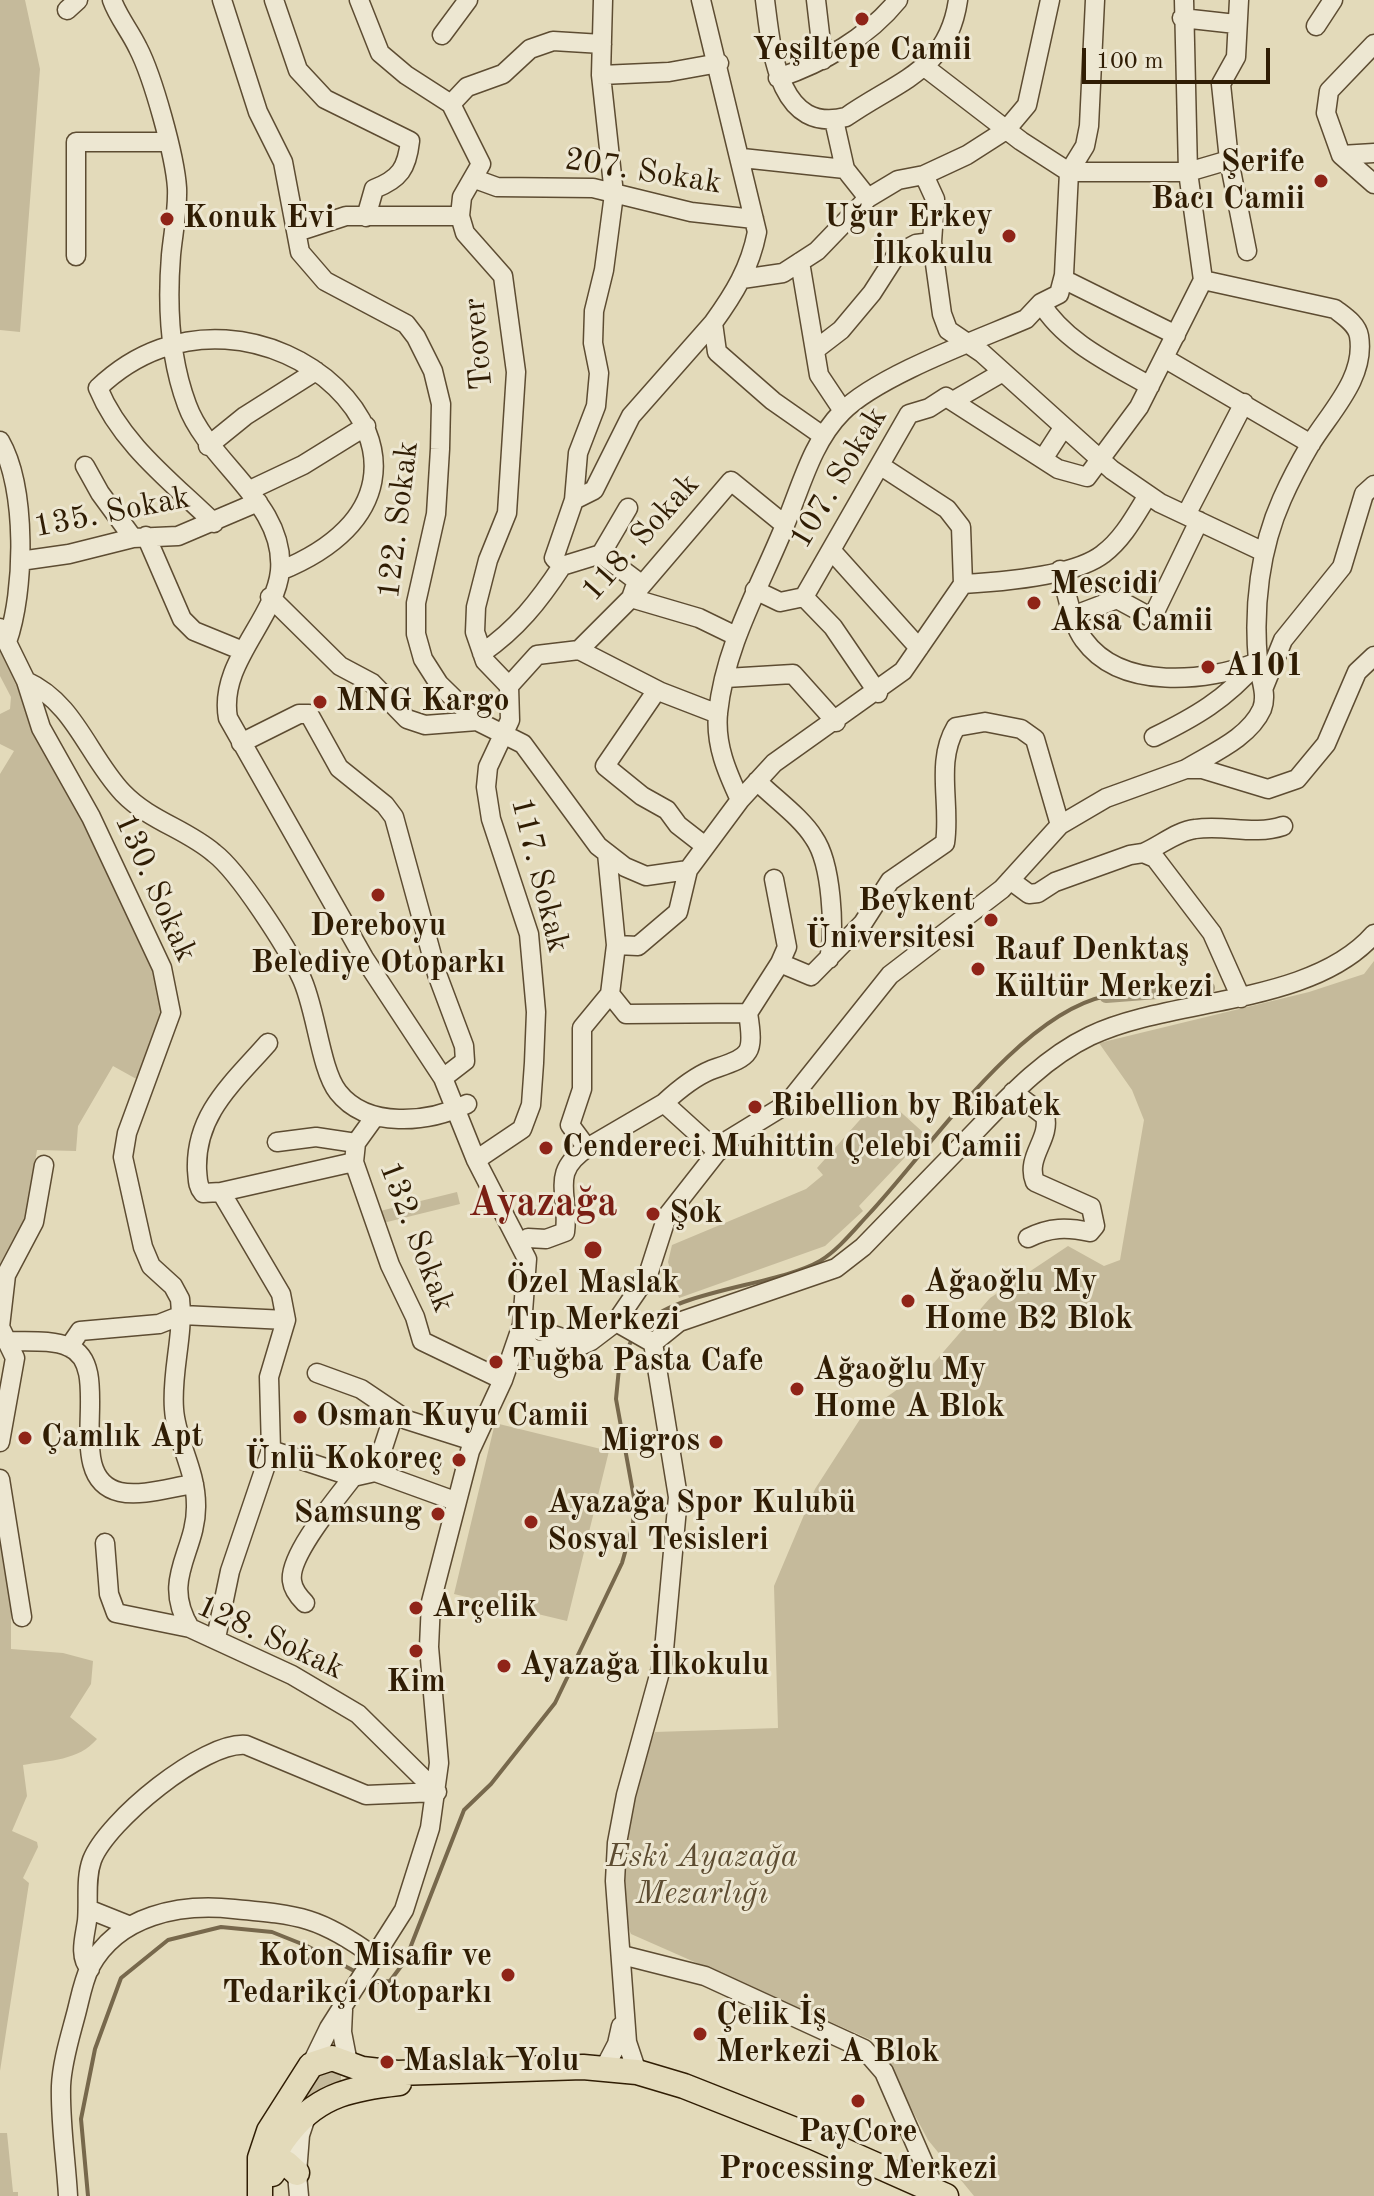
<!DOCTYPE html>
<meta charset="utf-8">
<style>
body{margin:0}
#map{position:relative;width:1374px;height:2196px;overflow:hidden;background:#e3daba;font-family:"Old Standard TT",serif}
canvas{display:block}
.scale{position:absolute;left:1082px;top:48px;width:188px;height:36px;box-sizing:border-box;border:4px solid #301d04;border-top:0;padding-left:10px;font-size:24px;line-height:28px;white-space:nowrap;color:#301d04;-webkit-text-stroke:6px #ede7d2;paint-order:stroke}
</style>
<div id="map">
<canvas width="1374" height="2196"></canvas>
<div class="scale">100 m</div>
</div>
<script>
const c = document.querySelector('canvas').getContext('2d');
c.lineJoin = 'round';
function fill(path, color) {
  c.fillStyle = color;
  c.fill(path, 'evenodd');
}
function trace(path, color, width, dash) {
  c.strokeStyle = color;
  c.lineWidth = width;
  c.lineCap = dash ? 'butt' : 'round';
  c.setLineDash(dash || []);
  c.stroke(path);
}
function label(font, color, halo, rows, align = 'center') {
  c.font = font + ' "Old Standard TT",serif';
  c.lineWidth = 6;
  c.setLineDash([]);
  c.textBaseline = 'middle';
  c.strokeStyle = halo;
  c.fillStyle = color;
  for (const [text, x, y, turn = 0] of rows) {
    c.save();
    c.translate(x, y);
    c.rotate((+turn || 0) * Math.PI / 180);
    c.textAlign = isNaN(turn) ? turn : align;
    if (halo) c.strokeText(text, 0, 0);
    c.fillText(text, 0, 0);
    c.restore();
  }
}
fill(new Path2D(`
 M 0,0 L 25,0 L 40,69 L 20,332 L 0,330 Z
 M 0,641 L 156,970 L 163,1013 L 140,1081 L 113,1066 L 78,1126 L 76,1151 L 37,1150 L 25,1220 L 0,1271 L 0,774 L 14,751 L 0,744 L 0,714 L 10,709 L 11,697 L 0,676 Z
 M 1374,961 L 1374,2196 L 974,2196 L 928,2140 L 876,2042 L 631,1934 C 607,1877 633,1786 655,1732 L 778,1728 L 774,1586 L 815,1489 L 864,1413 L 932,1365 L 990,1298 L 1068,1246 L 1104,1266 L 1120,1260 L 1144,1120 L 1132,1090 L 1099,1043 L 1309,992 L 1364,974 Z
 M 882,1095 L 926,1135 L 859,1206 L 863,1211 L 825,1246 L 679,1298 L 668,1262 L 672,1245 L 806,1189 L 823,1175 L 817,1168 Z
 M 457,1192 L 460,1204 L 383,1223 L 380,1211 Z
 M 495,1423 L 609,1451 L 567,1621 L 454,1594 Z
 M 0,1509 L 11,1584 L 11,1649 L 63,1653 L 93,1661 L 91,1684 L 70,1717 L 97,1739 C 78,1761 50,1760 23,1765 L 27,1796 L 12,1831 L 37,1842 L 38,1847 L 23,1878 L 29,1883 L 0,2071 Z
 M 321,2067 L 341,2072 L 341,2082 L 307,2104 L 288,2110 Z
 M 0,2133 L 7,2133 L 13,2192 L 18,2192 L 18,2196 L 0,2196 Z`), '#c5ba9b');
trace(new Path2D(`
 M 640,1329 C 670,1290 777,1286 820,1261 C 838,1250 854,1230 868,1215 C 929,1150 1019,1014 1106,996
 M 366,1977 L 375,1982 L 390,1981 L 405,1961 L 464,1810 L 491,1784 L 555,1703 L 622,1563 L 633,1524 L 634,1498 L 616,1399 L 619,1368 L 632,1339
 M 88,2196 L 81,2119 L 95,2049 L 121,1978 L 168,1940 L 221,1927 L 272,1932 L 307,1946 L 358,1973`), '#77684c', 4);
trace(new Path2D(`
 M 1106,996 L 1208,988`), '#a69a7c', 14);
const minor = new Path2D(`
 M 112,0 C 118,17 130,31 138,48 C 153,77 175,156 177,188 C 178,210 173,234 171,255 C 167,305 169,357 187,405 C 208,463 286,503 280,571 C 275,620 218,663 228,718 L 364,958 L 443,1078 L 476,1160 L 527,1259 L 522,1325 L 503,1380 L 470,1451 L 431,1602 L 429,1647 L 439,1763 L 430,1828 L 404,1910 L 329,2028 L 311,2065
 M 222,0 L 258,112 L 283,162 L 300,252 L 325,281 L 406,324 L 416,337 L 433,371 L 441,404 L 440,449 L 436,514 L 416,603 L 416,634 L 423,659 L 439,684 L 477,721
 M 274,0 L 298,70 L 325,99 L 410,141 C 407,168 400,179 374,189 L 366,217
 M 359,0 L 380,53 L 406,75 L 451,104 L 481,164 L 462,197 L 460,216 L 465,233 L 503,276 L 516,372 L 507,513 L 488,560 L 476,607 L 475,632 L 485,661 L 509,686
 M 603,0 L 601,75 L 614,194 L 604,270 L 594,311 L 593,343 L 599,373 L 596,406 L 578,453 L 574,500 L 554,558 L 562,566 L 601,554 L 637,581 L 631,598 L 699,618 L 736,636
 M 701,0 L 757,232 C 750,268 734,294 713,323 L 717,352 L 773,401 L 823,436
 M 765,0 C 771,46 777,135 846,117 C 897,81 948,71 958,0
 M 816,0 L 823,60
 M 1239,0 L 1236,57 L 1221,84 L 1229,160 L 1247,251
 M 67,10 L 78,0
 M 1182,18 L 1236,24
 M 1316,26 L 1333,0
 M 442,35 L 468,0
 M 1374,44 L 1329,91 L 1326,113 L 1341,155 L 1374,184
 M 601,75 L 669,72 L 719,63
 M 778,78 C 823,63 868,37 898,0
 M 451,104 L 467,87 L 503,74 L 530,49 L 553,41 L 602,44
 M 834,120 L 845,169 L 868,198
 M 1341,155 L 1374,153
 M 742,158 L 845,169
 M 1069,172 L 1085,146 L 1089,126 L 1095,0
 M 1069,172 L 1188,172 L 1229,160
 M 924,175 L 935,199 L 932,242 L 942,314 L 948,330 L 982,353 L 1112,470 L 1160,503 L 1264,552
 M 475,179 L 497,187 L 593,188 L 691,212 L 754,219
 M 297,232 L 346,216 L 460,216
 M 76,256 L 76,142 L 167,142
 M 800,262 L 819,375 L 843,411
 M 742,279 L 783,273 L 817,251 L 868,198 L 898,180 L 924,175 L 967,155 L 1006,130 L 1027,105 L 1050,0
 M 1063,279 L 1176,335
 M 1041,303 C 1064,342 1112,364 1150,386
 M 815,350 L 841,330 L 872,293 L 897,254 L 916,244 L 932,242
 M 1164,358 L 1311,444
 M 953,401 L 1003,372
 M 0,441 C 27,488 25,592 7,642
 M 208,446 L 245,416 L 316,371
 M 1043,459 L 1063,428
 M 85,466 L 100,493 L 133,538
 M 881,466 L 947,509 L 961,527 L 963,584
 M 250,490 L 303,465 L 366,426
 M 574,500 L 594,490 L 631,416 L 713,323
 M 1186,515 L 1244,403
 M 214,523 C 172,482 121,444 98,388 C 255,237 514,476 280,571
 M 146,536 L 182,619 L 194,631 L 243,651
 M 831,550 L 919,648
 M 601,554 L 628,508
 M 20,561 L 69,554 L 133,538 L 178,536 L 258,502
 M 1060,570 C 1067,591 1071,623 1084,640 C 1121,691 1207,682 1258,662
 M 755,590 L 780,602 L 804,597 L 909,414 L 929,408 L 946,397 L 1058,469 L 1087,477 L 1139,407 L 1203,280 L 1188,172 L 1184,0
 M 270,597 L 340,666 L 372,683 L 407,719 L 425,725 L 477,721 L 523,744 L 598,846 L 625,867 L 646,876 L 688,870 L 740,800 L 774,763 L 903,671 L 963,584 C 999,582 1075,576 1103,554 C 1123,539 1135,516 1148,495
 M 804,597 L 833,627 L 878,693
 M 1075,615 L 1117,599 L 1152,618 L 1199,521
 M 0,628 L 26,681 L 41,728 L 91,817 L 162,968 L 171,1013 L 127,1133 L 123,1157 L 143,1247 L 151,1266 L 173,1286 L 180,1299 C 184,1336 171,1372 174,1409 C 176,1441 196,1469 196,1505 C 197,1552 160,1578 190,1628
 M 579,650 L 631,598 L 731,481 L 785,525
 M 482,653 C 517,629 539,601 562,566
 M 726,678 L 793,674 L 836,722
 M 26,681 C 75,703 88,756 123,793 C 150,821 186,829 214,853 C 239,872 287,947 301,977 C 316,1007 320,1069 338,1092 C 367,1129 428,1123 467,1104
 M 1264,687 L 1283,640 L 1342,567 L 1364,494 L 1374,485
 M 657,690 L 605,766 L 642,796 L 667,810 L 678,825 L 705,846
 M 1154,737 C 1195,717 1226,699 1256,664
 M 241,743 L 299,714 L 309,714 L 339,768 L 385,805 L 394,817 L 437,974 L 464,1046 L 465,1061 L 443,1078
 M 1186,769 C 1212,753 1249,738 1262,709 C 1268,694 1259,676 1258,661 C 1253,607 1260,548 1282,499 C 1290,481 1300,462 1310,445 C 1330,412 1366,378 1359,336 C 1357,324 1344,316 1335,309 L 1203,280
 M 757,781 C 775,799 801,817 814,838 C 832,864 835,930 829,959
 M 740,800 C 727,772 715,745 718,713 C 725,645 760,587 785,525 C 801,487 812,442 842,412 C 877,376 977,340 1026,319 L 1041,303 L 1059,294 L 1064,275 L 1069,172 L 1021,141 L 926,68
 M 607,853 L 616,945 L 610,994
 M 1143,853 C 1160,846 1177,831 1195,829 C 1225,824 1253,836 1283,826
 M 774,879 L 787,947 L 780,963
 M 1010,880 L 1029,894 L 1038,893 L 1055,882 L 1130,855 L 1143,853 L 1155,858 L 1212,933 L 1241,998
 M 616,945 L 638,946 L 678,912 L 688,870
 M 610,994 L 626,1014 L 748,1013
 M 268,1043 C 233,1083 195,1114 197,1170 C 198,1179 197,1186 203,1193 L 221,1192 L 354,1162
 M 1013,1092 L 1045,1116 C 1051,1139 1025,1157 1035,1182 L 1091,1207 L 1095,1226 L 1090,1232 C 1067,1227 1050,1227 1028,1238
 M 664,1103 C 678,1090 694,1077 711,1070 C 750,1056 755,1057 748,1013 L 780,963 L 811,976 L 863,923 L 890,881 L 945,843 C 951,804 935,762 956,727 L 985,722 L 1021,729 L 1035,739 L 1060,825
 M 374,1118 L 356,1143 L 354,1162 L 390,1265 L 415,1317 L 422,1341 L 503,1380
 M 277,1142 L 316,1137 L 356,1143
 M 587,1148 L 664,1103 L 718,1152
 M 476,1160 L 522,1129 L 531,1105 L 534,1063 L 536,1012 L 529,934 L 491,819 L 486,787 L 488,767 L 510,720 L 509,686 L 537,655 L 579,650 L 661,692 L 718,714
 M 528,1238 L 546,1239 L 565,1232 C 570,1193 549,1173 587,1148 L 570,1125 L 582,1089 L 582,1028 L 610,994
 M 616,1322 L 653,1343
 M 522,1325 L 569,1340 L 588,1333
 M 518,1338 L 534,1349 L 565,1353 L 591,1341 L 616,1322 L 648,1275 L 667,1216 L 725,1142 L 787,1104 L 890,975 L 1002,889 L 1060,825 L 1106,798 L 1186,769 L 1202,769 L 1268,789 L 1297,779 L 1326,744 L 1357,672 L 1374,656
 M 7,1341 C 25,1342 52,1339 69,1347 C 117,1367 59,1478 120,1492 C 141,1497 172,1487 194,1484
 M 69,1347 L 80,1331 L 159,1324 L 182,1315 L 286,1320
 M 317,1373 L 361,1389 L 407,1420 L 473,1441
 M 0,1442 L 15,1358 L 0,1327 L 6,1275 L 34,1222 L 44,1165
 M 271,1450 L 353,1477 L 375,1472 L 455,1501
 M 375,1472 L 394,1414
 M 0,1479 L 22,1617
 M 105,1543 L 109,1594 L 116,1613 L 190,1628 L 292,1675 L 358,1714 L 437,1792
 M 305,1603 C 299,1597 293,1590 292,1581 C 288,1556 337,1498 353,1477
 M 216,1638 L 230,1571 L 271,1450 L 269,1377 L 286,1320 L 281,1294 L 221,1192
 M 88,1909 L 128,1925
 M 622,1955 L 705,1976 L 864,2049 L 884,2072 L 935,2189
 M 90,1969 C 78,1957 85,1936 87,1921 C 89,1901 85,1879 92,1860 C 107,1821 204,1741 246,1745 L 366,1795 L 437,1792
 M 343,2010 L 342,2032 L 348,2063
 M 605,2067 L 617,2044 L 621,2026
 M 637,2072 L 627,2042 L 615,1881 L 617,1843 L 626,1795 L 663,1661 L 678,1497 L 653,1343 L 679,1322 L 836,1268 L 863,1247 C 897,1212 931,1177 965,1142 C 1003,1103 1040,1060 1090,1036 C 1171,997 1311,1006 1374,934
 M 296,2163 L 299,2196
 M 297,2173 L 300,2135 L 306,2117
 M 68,2196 C 66,2160 60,2122 61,2086 C 62,2062 70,2037 76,2014 C 80,1999 83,1981 90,1967 C 118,1915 180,1903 234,1909 C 300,1915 320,1917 375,1957`);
const major = new Path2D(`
 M 272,2170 C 273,2154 281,2142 291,2130 C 320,2094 355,2088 399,2083
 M 272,2174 L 279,2164 L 286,2163 L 297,2173
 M 260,2196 L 260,2158 L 269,2131 L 311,2065 L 332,2058 L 362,2069 L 397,2073 L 583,2067 L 637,2072 L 684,2086 L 813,2137 L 946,2196`);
trace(minor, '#5d4c32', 21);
trace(major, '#301d04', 27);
trace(minor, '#ede7d2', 18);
trace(major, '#e3daba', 24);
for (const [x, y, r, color] of [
 [862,19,8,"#8f2418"],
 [1321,181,8,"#8f2418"],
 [167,219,8,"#8f2418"],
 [1009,236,8,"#8f2418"],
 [1034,603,8,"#8f2418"],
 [1208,667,8,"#8f2418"],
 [320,702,8,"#8f2418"],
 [378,895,8,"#8f2418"],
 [991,920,8,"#8f2418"],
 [978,969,8,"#8f2418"],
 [755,1107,8,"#8f2418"],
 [546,1148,8,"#8f2418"],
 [653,1214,8,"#8f2418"],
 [593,1250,10,"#8f2418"],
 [908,1301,8,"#8f2418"],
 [496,1362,8,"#8f2418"],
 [797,1389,8,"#8f2418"],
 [300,1417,8,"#8f2418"],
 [25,1438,8,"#8f2418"],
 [716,1442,8,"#8f2418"],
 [459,1460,8,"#8f2418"],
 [438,1514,8,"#8f2418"],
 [531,1522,8,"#8f2418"],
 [416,1608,8,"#8f2418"],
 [416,1651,8,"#8f2418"],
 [504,1666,8,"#8f2418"],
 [508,1975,8,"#8f2418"],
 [700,2034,8,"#8f2418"],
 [387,2062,8,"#8f2418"],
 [858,2101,8,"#8f2418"]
]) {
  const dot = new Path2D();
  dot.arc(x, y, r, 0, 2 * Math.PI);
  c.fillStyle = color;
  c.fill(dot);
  trace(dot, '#ede7d2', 3);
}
label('bold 32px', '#301d04', '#ede7d2', [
 ["Yeşiltepe Camii",862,51,"center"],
 ["Şerife",1305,163,"right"],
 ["Bacı Camii",1305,200,"right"],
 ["Uğur Erkey",993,218,"right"],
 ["İlkokulu",993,255,"right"],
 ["Konuk Evi",183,219],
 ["Mescidi",1050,585],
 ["Aksa Camii",1050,622],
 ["A101",1224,667],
 ["MNG Kargo",336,702],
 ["Beykent",975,902,"right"],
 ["Üniversitesi",975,939,"right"],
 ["Dereboyu",378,927,"center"],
 ["Belediye Otoparkı",378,964,"center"],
 ["Rauf Denktaş",994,951],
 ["Kültür Merkezi",994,988],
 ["Ribellion by Ribatek",771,1107],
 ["Cendereci Muhittin Çelebi Camii",562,1148],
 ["Şok",669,1214],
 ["Ağaoğlu My",924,1283],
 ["Home B2 Blok",924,1320],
 ["Özel Maslak",593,1284,"center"],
 ["Tıp Merkezi",593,1321,"center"],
 ["Tuğba Pasta Cafe",512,1362],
 ["Ağaoğlu My",813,1371],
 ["Home A Blok",813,1408],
 ["Osman Kuyu Camii",316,1417],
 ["Çamlık Apt",41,1438],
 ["Migros",700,1442,"right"],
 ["Ünlü Kokoreç",443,1460,"right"],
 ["Ayazağa Spor Kulubü",547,1504],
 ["Sosyal Tesisleri",547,1541],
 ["Samsung",422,1514,"right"],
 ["Arçelik",432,1608],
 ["Ayazağa İlkokulu",520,1666],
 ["Kim",416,1683,"center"],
 ["Koton Misafir ve",492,1957,"right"],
 ["Tedarikçi Otoparkı",492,1994,"right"],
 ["Çelik İş",716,2016],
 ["Merkezi A Blok",716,2053],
 ["Maslak Yolu",403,2062],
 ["PayCore",858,2133,"center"],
 ["Processing Merkezi",858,2170,"center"]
], 'left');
label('32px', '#301d04', '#ede7d2', [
 ["207. Sokak",643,172,9],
 ["Tcover",479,344,-95],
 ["107. Sokak",839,478,-59],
 ["135. Sokak",112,513,-11],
 ["122. Sokak",399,520,-83],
 ["118. Sokak",641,538,-48],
 ["117. Sokak",539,875,76],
 ["130. Sokak",155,888,66],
 ["132. Sokak",416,1237,69],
 ["128. Sokak",270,1638,25]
]);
label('italic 32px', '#5d4c31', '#ede7d2', [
 ["Eski Ayazağa",702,1858],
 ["Mezarlığı",702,1895]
]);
label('bold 40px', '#7a1f14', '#ede7d2', [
 ["Ayazağa",543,1205]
]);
</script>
